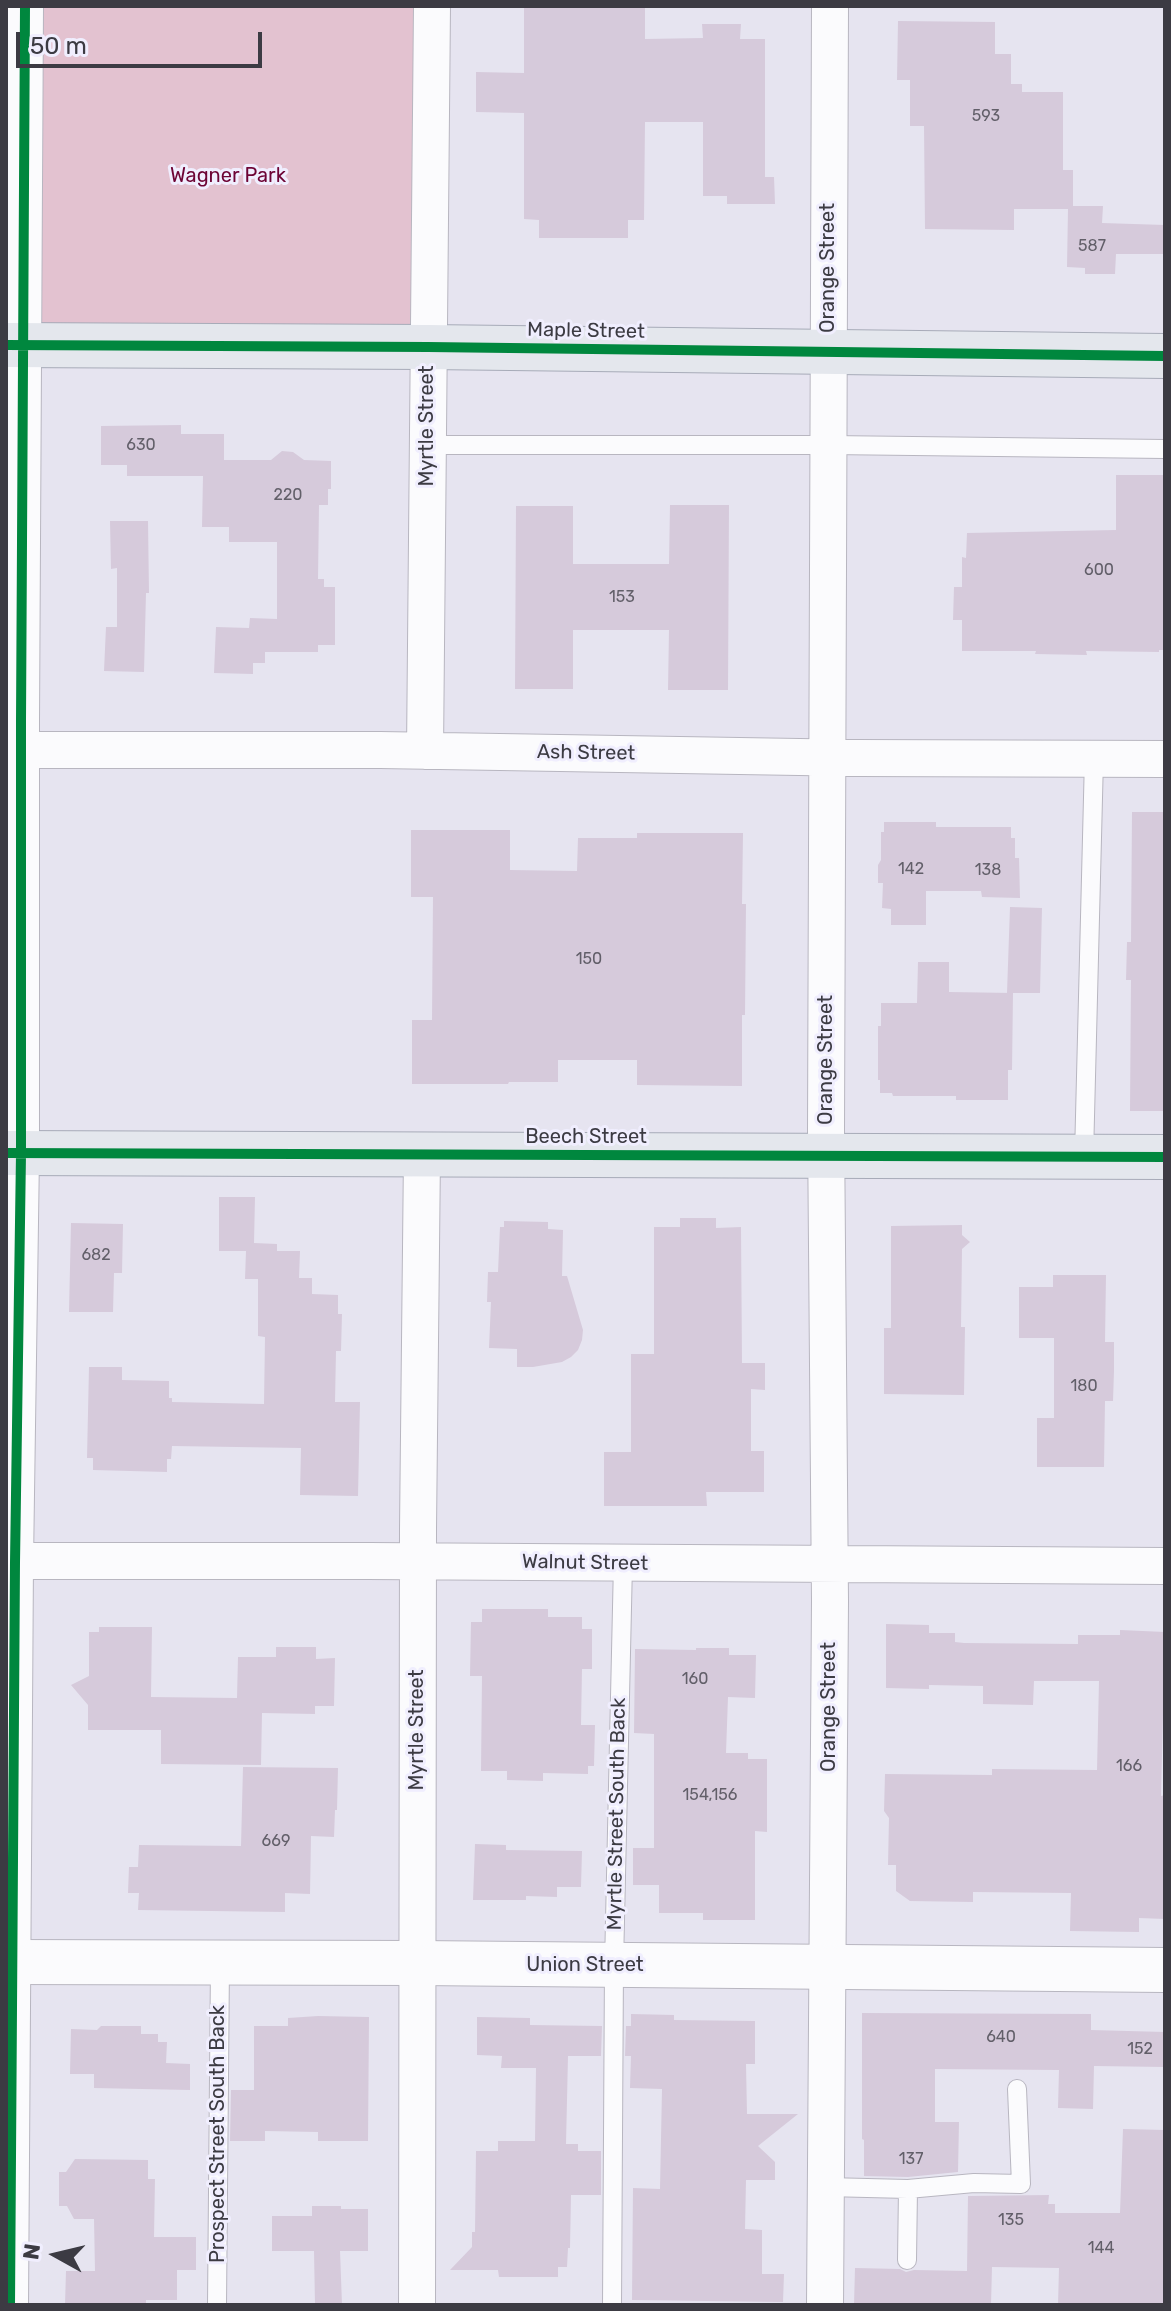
<!DOCTYPE html>
<style>
body{margin:0}
#map{position:relative;width:1171px;height:2311px;overflow:hidden;background:#e6e4f0;font-family:Rubik,sans-serif}
canvas{display:block}
.frame{position:absolute;inset:0;border:8px solid #3c3b43;pointer-events:none}
.north{position:absolute;left:16px;top:2215px;width:80px;height:80px;-webkit-text-stroke:6px #f0eefe;paint-order:stroke;rotate:278deg;font-size:22px;font-weight:700;line-height:32px;text-align:center;color:#3c3b43}
.north::after{content:'';display:block;margin:auto;width:28px;height:36px;background:#3c3b43;clip-path:polygon(50% 0,100% 100%,50% 72%,0 100%)}
.scale{position:absolute;left:16px;top:32px;width:246px;height:36px;box-sizing:border-box;border:4px solid #3c3b43;border-top:0;padding-left:10px;font-size:24px;line-height:28px;white-space:nowrap;color:#3c3b43;-webkit-text-stroke:6px #f0eefe;paint-order:stroke}
</style>
<div id="map">
<canvas width="1171" height="2311"></canvas>
<div class="frame"></div>
<div class="north">N</div>
<div class="scale">50 m</div>
</div>
<script>
const c = document.querySelector('canvas').getContext('2d');
c.lineJoin = 'round';
function fill(path, color) {
  c.fillStyle = color;
  c.fill(path, 'evenodd');
}
function trace(path, color, width, dash) {
  c.strokeStyle = color;
  c.lineWidth = width;
  c.lineCap = dash ? 'butt' : 'round';
  c.setLineDash(dash || []);
  c.stroke(path);
}
function label(font, color, halo, rows, align = 'center') {
  c.font = font + ' Rubik,sans-serif';
  c.lineWidth = 6;
  c.setLineDash([]);
  c.textBaseline = 'middle';
  c.strokeStyle = halo;
  c.fillStyle = color;
  for (const [text, x, y, turn = 0] of rows) {
    c.save();
    c.translate(x, y);
    c.rotate((+turn || 0) * Math.PI / 180);
    c.textAlign = isNaN(turn) ? turn : align;
    if (halo) c.strokeText(text, 0, 0);
    c.fillText(text, 0, 0);
    c.restore();
  }
}
fill(new Path2D(`
 M 25,6 L 433,6 L 428,347 L 23,345 Z`), '#e3c2d0');
fill(new Path2D(`
 M 524,6 L 645,6 L 645,39 L 703,38 L 702,24 L 741,24 L 740,39 L 765,39 L 765,177 L 774,177 L 775,204 L 727,204 L 727,196 L 703,196 L 703,122 L 645,122 L 644,220 L 628,220 L 628,238 L 539,238 L 539,220 L 524,219 L 524,113 L 476,112 L 476,72 L 524,73 Z
 M 898,21 L 995,22 L 995,54 L 1011,54 L 1011,84 L 1022,84 L 1022,92 L 1063,92 L 1063,170 L 1073,170 L 1073,206 L 1103,206 L 1102,223 L 1165,225 L 1165,254 L 1116,254 L 1115,274 L 1085,274 L 1085,268 L 1067,267 L 1068,209 L 1014,209 L 1014,230 L 925,229 L 924,126 L 910,126 L 910,80 L 897,80 Z
 M 181,425 L 181,434 L 224,434 L 224,460 L 271,460 L 282,451 L 293,452 L 304,460 L 331,461 L 331,489 L 328,489 L 328,505 L 319,505 L 318,579 L 324,579 L 324,587 L 335,587 L 335,645 L 318,645 L 318,652 L 265,652 L 265,663 L 253,663 L 253,674 L 214,673 L 216,627 L 249,628 L 250,618 L 277,619 L 277,542 L 229,542 L 229,527 L 202,527 L 203,476 L 127,476 L 127,465 L 101,465 L 101,426 Z
 M 1116,475 L 1165,475 L 1165,650 L 1159,650 L 1159,652 L 1086,651 L 1087,655 L 1035,654 L 1036,651 L 962,651 L 962,620 L 953,620 L 954,587 L 962,587 L 962,557 L 966,558 L 967,533 L 1116,530 Z
 M 670,505 L 729,505 L 728,690 L 668,690 L 669,630 L 573,630 L 573,689 L 515,689 L 516,506 L 573,506 L 573,564 L 669,564 Z
 M 110,521 L 148,521 L 149,593 L 146,593 L 144,672 L 104,671 L 106,627 L 117,627 L 117,568 L 111,569 Z
 M 1132,812 L 1165,812 L 1165,1111 L 1130,1111 L 1131,980 L 1126,980 L 1127,942 L 1131,942 Z
 M 884,822 L 936,822 L 936,827 L 1011,827 L 1011,838 L 1015,838 L 1015,858 L 1019,858 L 1020,898 L 982,897 L 981,891 L 926,891 L 926,925 L 891,925 L 891,909 L 882,908 L 883,883 L 878,883 L 878,865 L 881,860 L 881,832 L 884,832 Z
 M 411,830 L 510,830 L 510,870 L 577,871 L 578,838 L 637,838 L 637,833 L 743,833 L 742,904 L 746,904 L 745,1015 L 742,1015 L 742,1086 L 637,1085 L 637,1060 L 558,1060 L 558,1082 L 509,1082 L 508,1084 L 412,1084 L 412,1020 L 432,1020 L 433,897 L 411,897 Z
 M 1010,907 L 1042,908 L 1040,993 L 1007,993 Z
 M 918,962 L 949,962 L 949,992 L 1013,993 L 1012,1070 L 1008,1070 L 1008,1100 L 956,1100 L 956,1096 L 893,1096 L 892,1093 L 880,1093 L 880,1080 L 878,1080 L 878,1026 L 881,1026 L 881,1003 L 917,1003 Z
 M 219,1197 L 255,1197 L 254,1243 L 277,1244 L 277,1251 L 300,1251 L 299,1278 L 312,1278 L 312,1294 L 338,1295 L 338,1314 L 342,1314 L 341,1351 L 336,1351 L 335,1402 L 360,1402 L 358,1496 L 300,1495 L 301,1448 L 172,1446 L 171,1459 L 167,1459 L 167,1472 L 93,1470 L 93,1458 L 87,1458 L 89,1367 L 122,1367 L 122,1380 L 169,1381 L 169,1398 L 172,1398 L 172,1402 L 264,1404 L 265,1337 L 258,1336 L 258,1279 L 245,1279 L 246,1251 L 219,1251 Z
 M 680,1218 L 716,1218 L 716,1228 L 741,1227 L 742,1363 L 765,1363 L 765,1390 L 751,1389 L 751,1451 L 764,1451 L 764,1492 L 706,1492 L 707,1506 L 604,1506 L 604,1452 L 631,1452 L 631,1354 L 654,1354 L 654,1227 L 680,1227 Z
 M 504,1221 L 548,1222 L 548,1229 L 563,1230 L 562,1276 L 567,1276 L 583,1330 L 582,1340 L 578,1350 L 571,1357 L 562,1362 L 533,1367 L 517,1367 L 517,1349 L 489,1348 L 491,1302 L 487,1302 L 488,1272 L 498,1272 L 500,1227 L 504,1227 Z
 M 71,1223 L 123,1224 L 122,1273 L 114,1273 L 113,1312 L 69,1312 Z
 M 962,1225 L 962,1235 L 970,1242 L 962,1249 L 961,1327 L 965,1327 L 964,1395 L 884,1394 L 884,1328 L 891,1328 L 891,1226 Z
 M 1053,1275 L 1106,1275 L 1105,1342 L 1114,1342 L 1114,1371 L 1113,1401 L 1105,1401 L 1104,1467 L 1037,1467 L 1037,1418 L 1054,1418 L 1054,1338 L 1019,1338 L 1019,1287 L 1053,1287 Z
 M 482,1609 L 548,1609 L 548,1617 L 582,1617 L 582,1629 L 592,1629 L 592,1669 L 582,1669 L 581,1725 L 595,1725 L 594,1766 L 588,1766 L 588,1774 L 543,1773 L 543,1781 L 507,1780 L 507,1771 L 481,1771 L 482,1676 L 470,1676 L 471,1622 L 482,1622 Z
 M 886,1624 L 929,1625 L 929,1633 L 955,1633 L 955,1642 L 964,1643 L 1078,1644 L 1078,1635 L 1120,1635 L 1120,1630 L 1165,1632 L 1161,1796 L 1165,1795 L 1165,1919 L 1139,1918 L 1139,1932 L 1070,1931 L 1071,1893 L 973,1892 L 973,1902 L 910,1901 L 896,1891 L 896,1865 L 888,1865 L 889,1818 L 884,1811 L 885,1774 L 992,1775 L 992,1769 L 1097,1770 L 1099,1681 L 1034,1681 L 1033,1705 L 983,1704 L 983,1686 L 929,1685 L 929,1689 L 886,1688 Z
 M 99,1627 L 152,1627 L 151,1697 L 237,1698 L 238,1657 L 276,1657 L 276,1647 L 316,1647 L 316,1659 L 335,1658 L 334,1706 L 315,1706 L 315,1714 L 262,1713 L 261,1765 L 161,1764 L 161,1730 L 88,1730 L 88,1705 L 71,1685 L 89,1676 L 89,1632 L 99,1632 Z
 M 696,1648 L 729,1648 L 729,1655 L 756,1655 L 755,1698 L 728,1697 L 726,1753 L 748,1753 L 748,1759 L 767,1759 L 767,1832 L 755,1831 L 755,1920 L 703,1920 L 703,1913 L 659,1913 L 659,1885 L 633,1885 L 633,1848 L 654,1848 L 654,1734 L 634,1733 L 635,1649 L 696,1650 Z
 M 243,1767 L 338,1768 L 337,1810 L 335,1810 L 334,1837 L 311,1836 L 310,1894 L 285,1893 L 285,1912 L 138,1910 L 139,1893 L 128,1893 L 129,1867 L 138,1867 L 139,1845 L 241,1846 Z
 M 475,1844 L 506,1845 L 506,1850 L 582,1851 L 581,1887 L 557,1887 L 557,1897 L 526,1896 L 526,1900 L 473,1900 Z
 M 862,2013 L 1091,2014 L 1091,2030 L 1165,2032 L 1165,2067 L 1094,2066 L 1093,2109 L 1058,2108 L 1059,2070 L 935,2069 L 935,2122 L 959,2122 L 958,2172 L 908,2177 L 864,2176 L 864,2140 L 862,2139 Z
 M 631,2014 L 674,2015 L 674,2020 L 755,2021 L 755,2064 L 746,2064 L 747,2114 L 798,2114 L 758,2146 L 775,2162 L 775,2180 L 746,2180 L 745,2229 L 762,2230 L 762,2274 L 784,2274 L 783,2302 L 632,2300 L 633,2188 L 660,2189 L 662,2089 L 630,2088 L 631,2056 L 625,2056 L 626,2026 L 631,2026 Z
 M 318,2016 L 369,2017 L 368,2141 L 318,2141 L 318,2132 L 265,2131 L 265,2141 L 230,2141 L 231,2090 L 254,2090 L 254,2026 L 288,2026 L 288,2018 Z
 M 477,2017 L 530,2018 L 530,2025 L 602,2026 L 601,2056 L 568,2056 L 566,2144 L 578,2144 L 578,2151 L 601,2151 L 601,2195 L 571,2195 L 570,2248 L 568,2248 L 567,2267 L 558,2267 L 558,2277 L 499,2277 L 498,2270 L 450,2270 L 472,2247 L 472,2232 L 475,2232 L 476,2151 L 498,2151 L 498,2141 L 535,2141 L 536,2068 L 501,2068 L 502,2056 L 477,2055 Z
 M 101,2026 L 141,2026 L 141,2034 L 158,2034 L 158,2042 L 167,2042 L 166,2063 L 190,2064 L 190,2090 L 94,2088 L 94,2074 L 70,2074 L 71,2029 L 97,2030 Z
 M 1123,2129 L 1165,2130 L 1165,2305 L 1058,2305 L 1059,2268 L 992,2267 L 991,2305 L 854,2305 L 855,2268 L 900,2269 L 906,2272 L 914,2270 L 967,2271 L 968,2196 L 1049,2195 L 1048,2204 L 1055,2204 L 1055,2213 L 1120,2213 Z
 M 75,2159 L 148,2160 L 148,2179 L 155,2179 L 154,2237 L 196,2237 L 196,2270 L 177,2270 L 177,2300 L 146,2300 L 146,2305 L 65,2305 L 66,2271 L 95,2271 L 94,2219 L 74,2219 L 67,2206 L 59,2206 L 59,2172 L 66,2172 Z
 M 312,2206 L 341,2206 L 341,2209 L 368,2209 L 368,2251 L 340,2251 L 342,2305 L 315,2305 L 314,2251 L 272,2251 L 272,2216 L 312,2216 Z`), '#d6cadb');
const lane = new Path2D(`
 M 427,445 L 829,445 L 1165,449
 M 1084,1156 L 1094,758
 M 826,2187 L 908,2189 L 974,2183 L 1021,2184 L 1017,2089
 M 907,2260 L 908,2189
 M 217,2305 L 220,1963
 M 612,2305 L 614,1965 L 623,1563`);
const street = new Path2D(`
 M 6,750 L 380,750 L 859,758 L 1165,759
 M 425,751 L 432,6
 M 6,1561 L 368,1561 L 1165,1566
 M 10,2305 L 15,1562 L 21,1154 L 21,719 L 25,6
 M 417,2305 L 418,1529 L 422,1154
 M 825,2305 L 830,1601 L 826,1128 L 830,6`);
const secondary = new Path2D(`
 M 6,1962 L 418,1963 L 1165,1970`);
const primary = new Path2D(`
 M 6,345 L 428,347 L 1165,356
 M 6,1153 L 1165,1157`);
trace(lane, '#b8b6c0', 20);
trace(street, '#b8b6c0', 38);
trace(secondary, '#b8b6c0', 46);
trace(primary, '#a7abb8', 46);
trace(lane, '#fbfbfd', 18);
trace(street, '#fbfbfd', 36);
trace(secondary, '#fbfbfd', 44);
trace(primary, '#e4e7ed', 44);
trace(new Path2D(`
 M 6,345 L 428,347 L 1165,356
 M 6,1153 L 1165,1157
 M 10,2305 L 15,1562 L 21,1154 L 21,719 L 25,6`), '#00873e', 10);
label('16px', '#625f69', null, [
 ["593",986,116],
 ["587",1092,246],
 ["630",141,445],
 ["220",288,495],
 ["600",1099,570],
 ["153",622,597],
 ["142",911,869],
 ["138",988,870],
 ["150",589,959],
 ["682",96,1255],
 ["180",1084,1386],
 ["160",695,1679],
 ["166",1129,1766],
 ["154,156",710,1795],
 ["669",276,1841],
 ["640",1001,2037],
 ["152",1140,2049],
 ["137",911,2159],
 ["135",1011,2220],
 ["144",1101,2248]
]);
label('20px', '#6d0435', '#f0eefe', [
 ["Wagner Park",228,176]
]);
label('20px', '#3c3b43', '#f0eefe', [
 ["Orange Street",828,268,-90],
 ["Maple Street",586,331,1],
 ["Myrtle Street",427,426,-90],
 ["Ash Street",586,753,1],
 ["Orange Street",826,1060,-90],
 ["Beech Street",586,1137],
 ["Walnut Street",585,1563,1],
 ["Orange Street",829,1707,-90],
 ["Myrtle Street",417,1730,-90],
 ["Myrtle Street South Back",617,1814,-89],
 ["Union Street",585,1965],
 ["Prospect Street South Back",218,2134,-90]
]);
</script>
